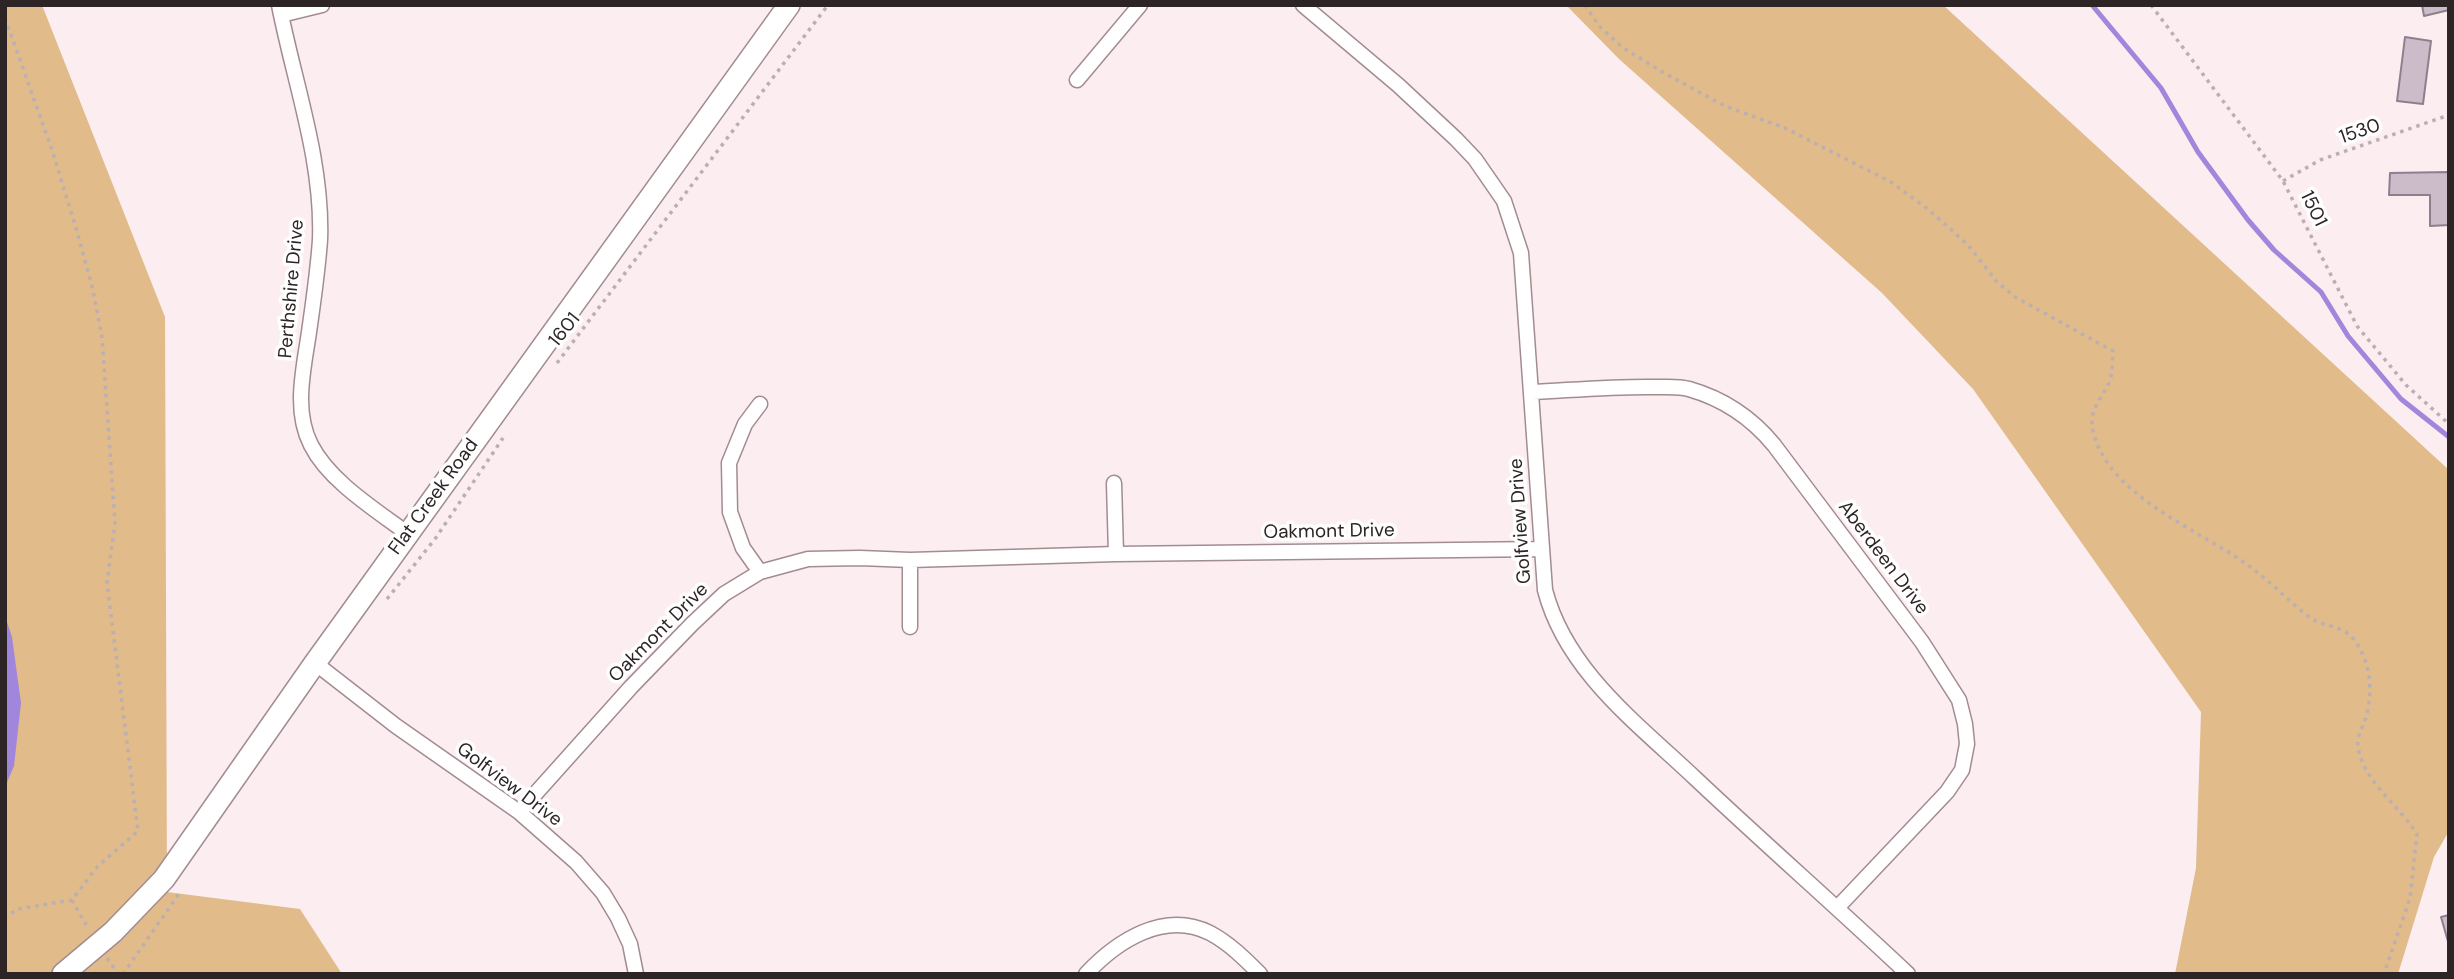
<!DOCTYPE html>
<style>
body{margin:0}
#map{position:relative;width:2454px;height:979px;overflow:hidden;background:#fcedf0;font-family:"DM Sans",sans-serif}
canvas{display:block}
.frame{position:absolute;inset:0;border:7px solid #2c2425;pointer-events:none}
</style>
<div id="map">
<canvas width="2454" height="979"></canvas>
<div class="frame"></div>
</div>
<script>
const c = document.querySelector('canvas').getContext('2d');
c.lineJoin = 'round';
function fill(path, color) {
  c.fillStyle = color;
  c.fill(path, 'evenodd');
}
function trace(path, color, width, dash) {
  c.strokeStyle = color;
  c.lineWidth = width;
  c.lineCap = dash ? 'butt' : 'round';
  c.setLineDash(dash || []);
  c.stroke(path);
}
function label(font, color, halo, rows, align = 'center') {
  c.font = font + ' "DM Sans",sans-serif';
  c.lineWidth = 7;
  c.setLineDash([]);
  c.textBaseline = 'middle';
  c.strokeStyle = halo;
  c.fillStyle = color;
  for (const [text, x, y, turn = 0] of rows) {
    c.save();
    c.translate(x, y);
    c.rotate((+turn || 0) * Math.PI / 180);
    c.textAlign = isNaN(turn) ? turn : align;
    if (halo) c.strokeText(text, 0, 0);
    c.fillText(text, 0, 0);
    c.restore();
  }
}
fill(new Path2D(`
 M 5,5 L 42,5 L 165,317 L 167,892 L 300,909 L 342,974 L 5,974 Z
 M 1566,5 L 1943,5 L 2449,470 L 2449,831 L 2434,857 L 2398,974 L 2175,974 L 2196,868 L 2201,712 L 1973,389 L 1882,293 L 1619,59 Z`), '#e1bb8a');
fill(new Path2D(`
 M 5,616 L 12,637 L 21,703 L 14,766 L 5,787 Z`), '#a187db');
trace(new Path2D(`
 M 2092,5 L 2161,88 L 2198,152 L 2248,220 L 2274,250 L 2321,292 L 2348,336 L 2401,399 L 2449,437`), '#a187db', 5);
const building = new Path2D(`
 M 2422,5 L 2449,5 L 2449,10 L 2424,16 Z
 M 2405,37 L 2431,41 L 2423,104 L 2397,101 Z
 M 2449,172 L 2449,225 L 2430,226 L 2430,195 L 2389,195 L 2390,173 Z
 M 2449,915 L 2449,945 L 2441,917 Z`);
fill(building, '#ccbbc9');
trace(building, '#8f7f8d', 2);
const street = new Path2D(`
 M 279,5 C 294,82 323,160 320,240 C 318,268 314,297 310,325 C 305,364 292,408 311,445 C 329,481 376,510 408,534
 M 1303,5 L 1398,85 L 1456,139 L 1475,159 L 1504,201 L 1521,253 L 1545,590 C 1566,671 1638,724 1696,779 C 1766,845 1838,908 1908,974
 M 281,15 L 322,5
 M 1077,80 L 1140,5
 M 1532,392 C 1573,390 1615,386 1657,387 C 1667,387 1679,386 1689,389 C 1724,399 1751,417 1774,445 L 1922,642 L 1959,700 L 1965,724 L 1967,744 L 1962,770 L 1947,792 L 1837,908
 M 1114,483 L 1116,554
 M 910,560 L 910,627
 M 760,572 L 743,548 L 730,512 L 729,463 L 745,424 L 760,404
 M 315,663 L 396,726 L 519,812 L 576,862 L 603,893 L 618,918 L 630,944 L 636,974
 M 519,812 L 631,687 L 692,624 L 724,594 L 760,572 L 808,559 L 860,558 L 910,560 L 1116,554 L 1542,549
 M 1086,974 C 1117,941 1164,910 1210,933 C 1229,943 1245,959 1260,974`);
const secondary = new Path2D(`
 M 63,974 L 113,932 L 164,879 L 315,663 L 789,5`);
trace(street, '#a28c90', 17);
trace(secondary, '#a28c90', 24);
trace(new Path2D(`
 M 1585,5 L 1599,26 L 1622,47 L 1664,73 L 1725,106 L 1785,128 L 1891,182 L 1929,210 L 1968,245 L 1997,282 L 2015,297 L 2113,351 C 2112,361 2113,373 2109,383 C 2101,400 2088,410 2093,431 C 2108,495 2195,528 2245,563 C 2268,579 2287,600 2309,617 C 2324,628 2343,624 2355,641 C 2371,663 2373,692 2366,717 C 2362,730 2355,738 2359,752 C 2367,784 2400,807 2417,834 L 2410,898 L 2384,974
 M 2151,5 L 2283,181 L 2357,326 L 2406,385 L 2449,424
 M 5,18 L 52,150 L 76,228 L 92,286 L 102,337 L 115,523 L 107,583 L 138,831 L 97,867 L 72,900 L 18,909 L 5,917
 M 2283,181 L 2320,160 L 2449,115
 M 557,363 L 828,5
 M 387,599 L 435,539 L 503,438
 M 72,900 L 88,928
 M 107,958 L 118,974
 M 123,974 L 181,891`), '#bcafb2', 3.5, [3.5, 5]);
trace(street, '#fff', 14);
trace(secondary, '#fff', 21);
label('19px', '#2c2425', '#fefefe', [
 ["1530",2360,132,-19],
 ["1501",2313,209,64],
 ["Perthshire Drive",292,289,-85],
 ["1601",565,330,-51],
 ["Flat Creek Road",434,497,-54],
 ["Golfview Drive",1521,521,-94],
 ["Oakmont Drive",1329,532,-1],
 ["Aberdeen Drive",1883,558,53],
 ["Oakmont Drive",659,633,-45],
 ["Golfview Drive",509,785,37]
]);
</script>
